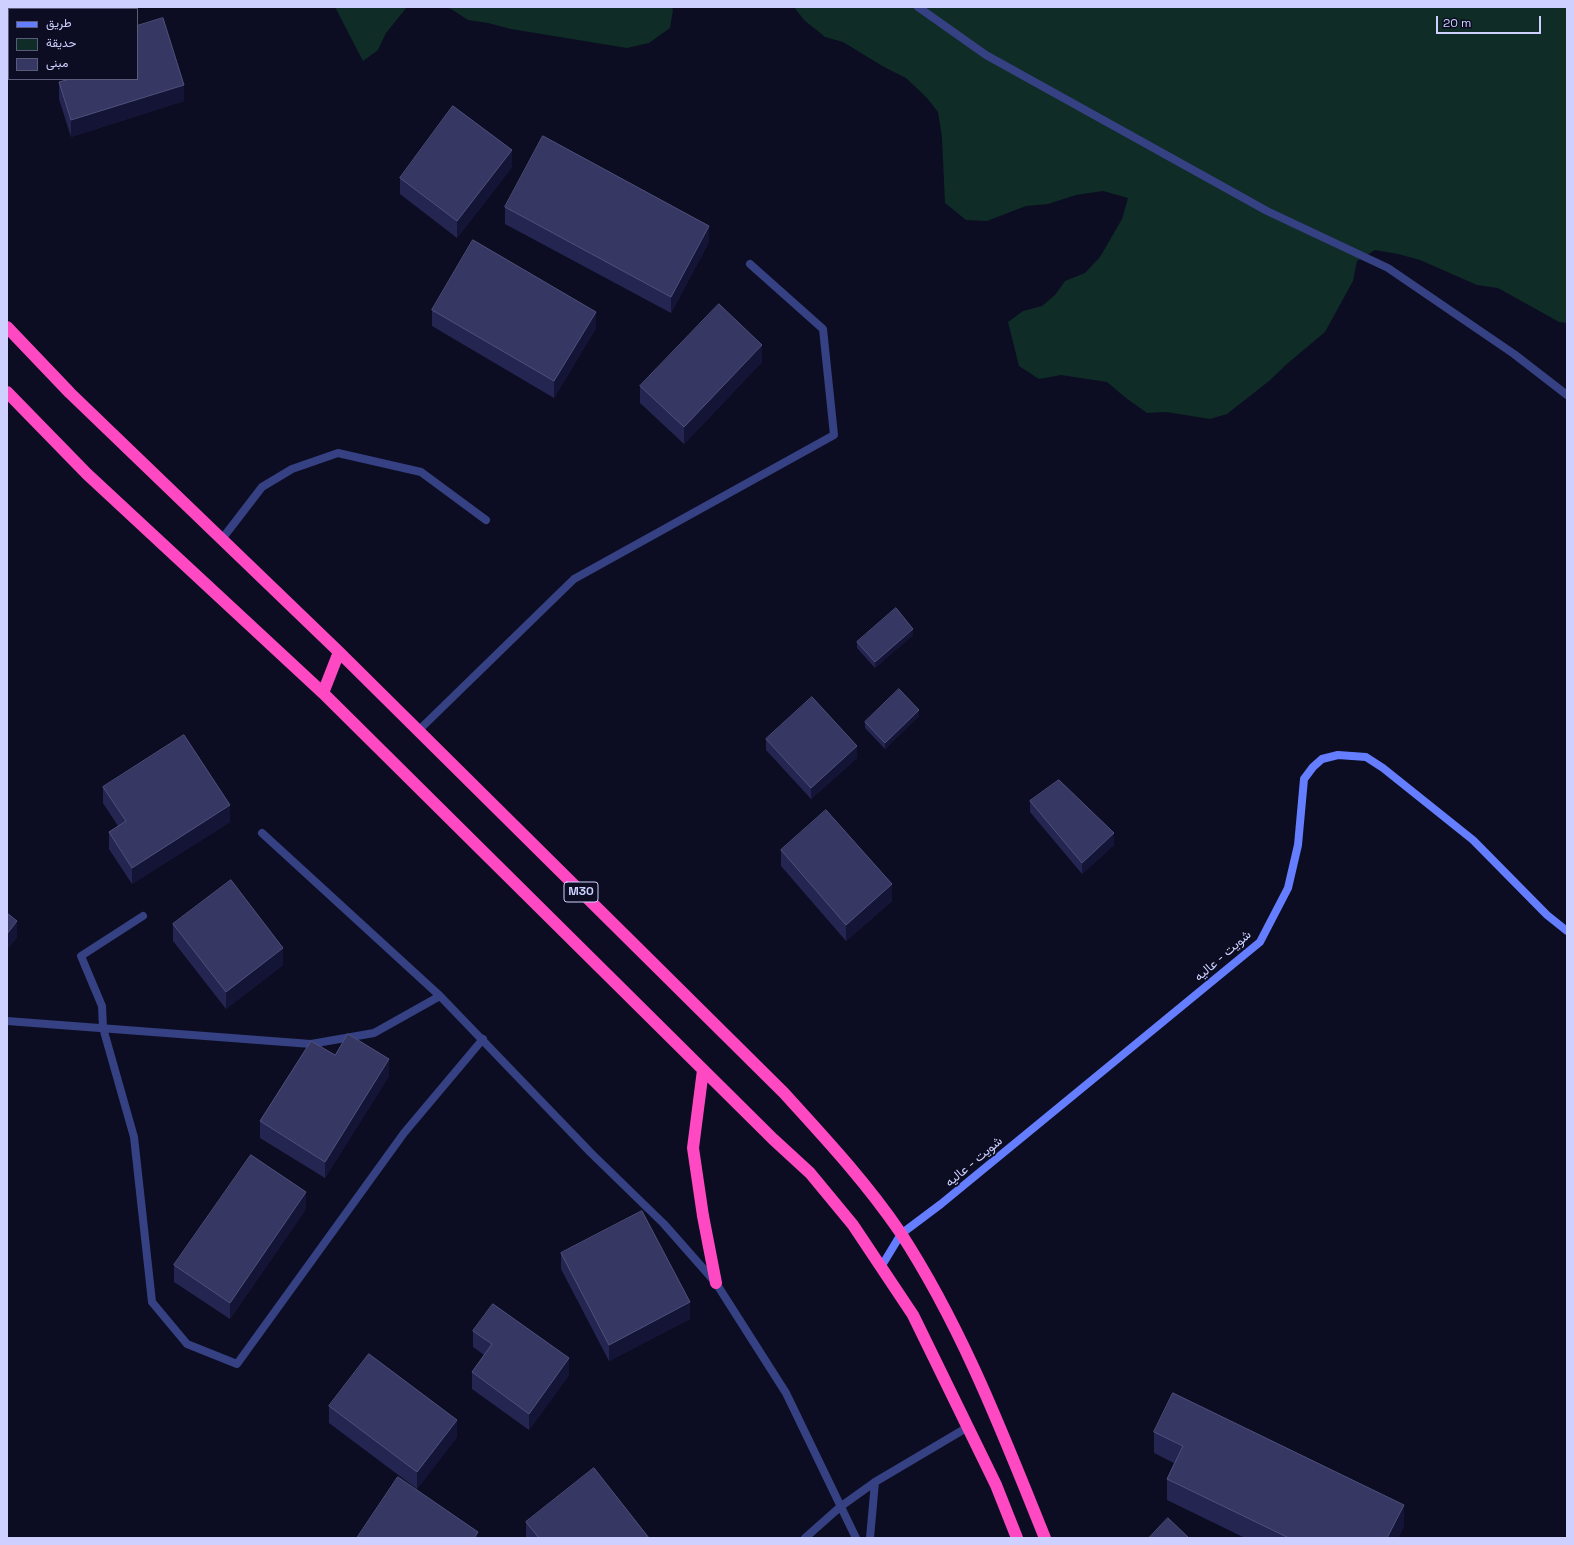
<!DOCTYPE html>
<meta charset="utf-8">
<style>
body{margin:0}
#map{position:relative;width:1574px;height:1545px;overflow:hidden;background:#0c0d22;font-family:"Space Grotesk",Vazirmatn,sans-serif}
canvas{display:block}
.frame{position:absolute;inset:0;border:8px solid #ced1ff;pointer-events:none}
.legend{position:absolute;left:8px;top:8px;width:130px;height:72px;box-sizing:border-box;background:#0c0d22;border:1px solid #5a5b7a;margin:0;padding:5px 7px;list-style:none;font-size:12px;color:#ced1ff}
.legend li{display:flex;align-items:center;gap:8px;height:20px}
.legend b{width:20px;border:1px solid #5a5b7a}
.scale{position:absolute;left:1436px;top:16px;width:105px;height:18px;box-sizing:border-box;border:2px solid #ced1ff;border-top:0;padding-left:5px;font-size:12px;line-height:14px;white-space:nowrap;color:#ced1ff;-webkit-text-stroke:3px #0c0d22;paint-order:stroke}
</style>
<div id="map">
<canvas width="1574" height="1545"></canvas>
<div class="frame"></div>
<ul class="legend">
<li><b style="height:5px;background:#657dff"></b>طريق</li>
<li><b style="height:11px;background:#0f2c26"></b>حديقة</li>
<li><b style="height:11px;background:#373764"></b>مبنى</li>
</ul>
<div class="scale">20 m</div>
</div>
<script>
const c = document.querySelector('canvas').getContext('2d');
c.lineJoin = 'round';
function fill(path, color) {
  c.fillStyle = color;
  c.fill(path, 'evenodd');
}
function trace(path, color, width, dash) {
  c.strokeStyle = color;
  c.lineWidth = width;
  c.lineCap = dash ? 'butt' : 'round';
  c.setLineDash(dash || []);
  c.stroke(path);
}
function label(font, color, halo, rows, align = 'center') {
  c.font = font + ' "Space Grotesk",Vazirmatn,sans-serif';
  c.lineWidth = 3.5;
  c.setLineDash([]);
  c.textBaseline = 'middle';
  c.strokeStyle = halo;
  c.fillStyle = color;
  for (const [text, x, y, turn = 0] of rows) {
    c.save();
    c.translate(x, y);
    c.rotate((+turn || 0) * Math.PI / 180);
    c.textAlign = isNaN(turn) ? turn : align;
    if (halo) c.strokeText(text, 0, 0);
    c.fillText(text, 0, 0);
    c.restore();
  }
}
fill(new Path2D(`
 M 335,7 L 407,7 L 386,33 L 378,50 L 363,61 Z
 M 444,7 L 672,7 L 673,10 L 670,28 L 649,43 L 627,48 L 511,29 L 488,23 L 468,20 L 451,9 Z
 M 794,7 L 1567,7 L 1567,323 L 1559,322 L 1498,288 L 1477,285 L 1420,260 L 1398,254 L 1375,250 L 1357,261 L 1353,281 L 1325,332 L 1288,363 L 1269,381 L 1227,414 L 1210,419 L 1166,412 L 1147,413 L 1126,398 L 1107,382 L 1061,375 L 1039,379 L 1019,366 L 1008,322 L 1023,311 L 1042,306 L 1055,295 L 1065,281 L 1085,273 L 1100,257 L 1122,219 L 1128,198 L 1103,191 L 1076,195 L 1048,204 L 1026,206 L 987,221 L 966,220 L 945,203 L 942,137 L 938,112 L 927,98 L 906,78 L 884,67 L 843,42 L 825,37 L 804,20 Z`), '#0f2c26');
trace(new Path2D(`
 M 222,539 L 262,487 L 292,469 L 338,453 L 421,472 L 486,520
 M 103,1028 L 102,1006 L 81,956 L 143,916`), '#354183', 8);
trace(new Path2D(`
 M 918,7 L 986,55 L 1267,211 L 1388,268 L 1514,354 L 1567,395
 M 418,731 L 574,579 L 834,435 L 823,329 L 750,264
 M 262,833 L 440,996 L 591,1153 L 664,1224 L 716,1283 L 786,1393 L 856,1538
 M 7,1021 L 311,1044 L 374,1033 L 440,996
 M 103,1028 L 134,1137 L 152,1302 L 187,1344 L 237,1364 L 404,1133 L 483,1039
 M 805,1538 L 840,1507 L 875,1482 L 968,1427
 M 870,1538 L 875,1482`), '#354183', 8);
trace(new Path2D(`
 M 881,1267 L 901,1234 L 941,1204 L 1260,942 L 1288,888 L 1298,845 L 1304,779 L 1313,767 L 1322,759 L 1338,755 L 1366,757 L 1383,768 L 1473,840 L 1547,915 L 1567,931`), '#657dff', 8);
trace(new Path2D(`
 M 7,327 L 70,393 L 339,652 L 784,1093 C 825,1138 866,1182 900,1232 C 962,1327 1003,1434 1045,1538
 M 7,392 L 87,474 L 323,693 L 773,1139 L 810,1173 L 853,1225 L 913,1315 L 996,1485 L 1017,1538
 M 323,693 L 339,652
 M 703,1070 L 693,1148 L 703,1216 L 716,1283`), '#ff49c2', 12);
fill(new Path2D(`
 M 59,82 L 184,101 L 71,137 L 59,99 Z
 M 512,167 L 457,238 L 400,194 L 400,178 Z
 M 505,207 L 709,242 L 671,313 L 505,224 Z
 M 432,310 L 596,328 L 554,398 L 432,326 Z
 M 762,362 L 684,444 L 640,403 L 640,386 Z
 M 913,635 L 875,668 L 857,648 L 857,642 Z
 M 919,716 L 885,749 L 865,728 L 865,722 Z
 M 766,739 L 857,758 L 811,799 L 766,750 Z
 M 103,787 L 230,822 L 132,884 L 109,849 L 109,832 L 118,826 L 103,803 Z
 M 1030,801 L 1114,845 L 1082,874 L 1030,812 Z
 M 781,850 L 892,901 L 846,941 L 781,866 Z
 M 173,924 L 283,965 L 226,1009 L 173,941 Z
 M 335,1055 L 389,1076 L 325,1178 L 260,1138 L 260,1121 Z
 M 306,1209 L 230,1319 L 174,1282 L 174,1265 Z
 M 561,1253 L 690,1319 L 609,1361 L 561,1269 Z
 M 473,1331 L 569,1375 L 529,1430 L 472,1389 L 472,1372 L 484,1355 L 473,1347 Z
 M 329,1406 L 457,1437 L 417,1489 L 329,1423 Z
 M 1154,1432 L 1404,1526 L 1398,1538 L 1245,1538 L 1167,1500 L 1167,1479 L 1174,1463 L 1154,1453 Z
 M 526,1522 L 649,1538 L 526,1538 Z`), '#252551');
fill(new Path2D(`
 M 184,85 L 184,101 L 71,137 L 71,120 Z
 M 512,150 L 512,167 L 457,238 L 457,221 Z
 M 709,226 L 709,242 L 671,313 L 671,297 Z
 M 596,312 L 596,328 L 554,398 L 554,381 Z
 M 762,345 L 762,362 L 684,444 L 684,427 Z
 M 913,629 L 913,635 L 875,668 L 875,662 Z
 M 919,710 L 919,716 L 885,749 L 885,743 Z
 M 857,746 L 857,758 L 811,799 L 811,788 Z
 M 230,805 L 230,822 L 132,884 L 132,868 Z
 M 1114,833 L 1114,845 L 1082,874 L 1082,863 Z
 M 892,884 L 892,901 L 846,941 L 846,925 Z
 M 17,921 L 17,938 L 7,950 L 7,934 Z
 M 283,948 L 283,965 L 226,1009 L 226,992 Z
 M 389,1059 L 389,1076 L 325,1178 L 325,1162 Z
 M 306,1192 L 306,1209 L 230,1319 L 230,1303 Z
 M 690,1302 L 690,1319 L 609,1361 L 609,1345 Z
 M 569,1358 L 569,1375 L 529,1430 L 529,1414 Z
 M 457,1420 L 457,1437 L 417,1489 L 417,1472 Z
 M 1404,1505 L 1404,1526 L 1398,1538 L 1387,1538 Z
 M 478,1532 L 478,1538 L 474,1538 Z`), '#131436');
const building = new Path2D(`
 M 163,18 L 184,85 L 71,120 L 59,82 L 70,79 L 137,79 L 137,26 Z
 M 453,106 L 512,150 L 457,221 L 400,178 Z
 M 543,136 L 709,226 L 671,297 L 505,207 Z
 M 473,240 L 596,312 L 554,381 L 432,310 Z
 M 719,304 L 762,345 L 684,427 L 640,386 Z
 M 896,608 L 913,629 L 875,662 L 857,642 Z
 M 899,689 L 919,710 L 885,743 L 865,722 Z
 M 812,697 L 857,746 L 811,788 L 766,739 Z
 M 184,735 L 230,805 L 132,868 L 109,832 L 126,821 L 103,787 Z
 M 1059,780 L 1114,833 L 1082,863 L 1030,801 Z
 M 826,810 L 892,884 L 846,925 L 781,850 Z
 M 231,880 L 283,948 L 226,992 L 173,924 Z
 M 7,913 L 17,921 L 7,934 Z
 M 348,1034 L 389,1059 L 325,1162 L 260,1121 L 311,1041 L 335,1055 Z
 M 251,1155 L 306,1192 L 230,1303 L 174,1265 Z
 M 642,1211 L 690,1302 L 609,1345 L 561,1253 Z
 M 493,1304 L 569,1358 L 529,1414 L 472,1372 L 492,1344 L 473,1331 Z
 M 369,1354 L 457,1420 L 417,1472 L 329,1406 Z
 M 1173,1393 L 1404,1505 L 1387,1538 L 1289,1538 L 1167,1479 L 1183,1446 L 1154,1432 Z
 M 594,1468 L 649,1538 L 539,1538 L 526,1522 Z
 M 398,1477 L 478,1532 L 474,1538 L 357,1538 Z
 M 1168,1518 L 1189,1538 L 1149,1538 Z`);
fill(building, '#373764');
trace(building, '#4f507c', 1);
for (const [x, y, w] of [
 [581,892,34]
]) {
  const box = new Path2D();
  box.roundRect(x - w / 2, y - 10, w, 20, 3);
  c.fillStyle = '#0c0d22';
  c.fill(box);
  trace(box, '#ced1ff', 1);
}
label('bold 12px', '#ced1ff', null, [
 ["M30",581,892]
]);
label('13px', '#ced1ff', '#0c0d22', [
 ["شويت - عاليه",1223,956,-41],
 ["شويت - عاليه",974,1162,-40]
]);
</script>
